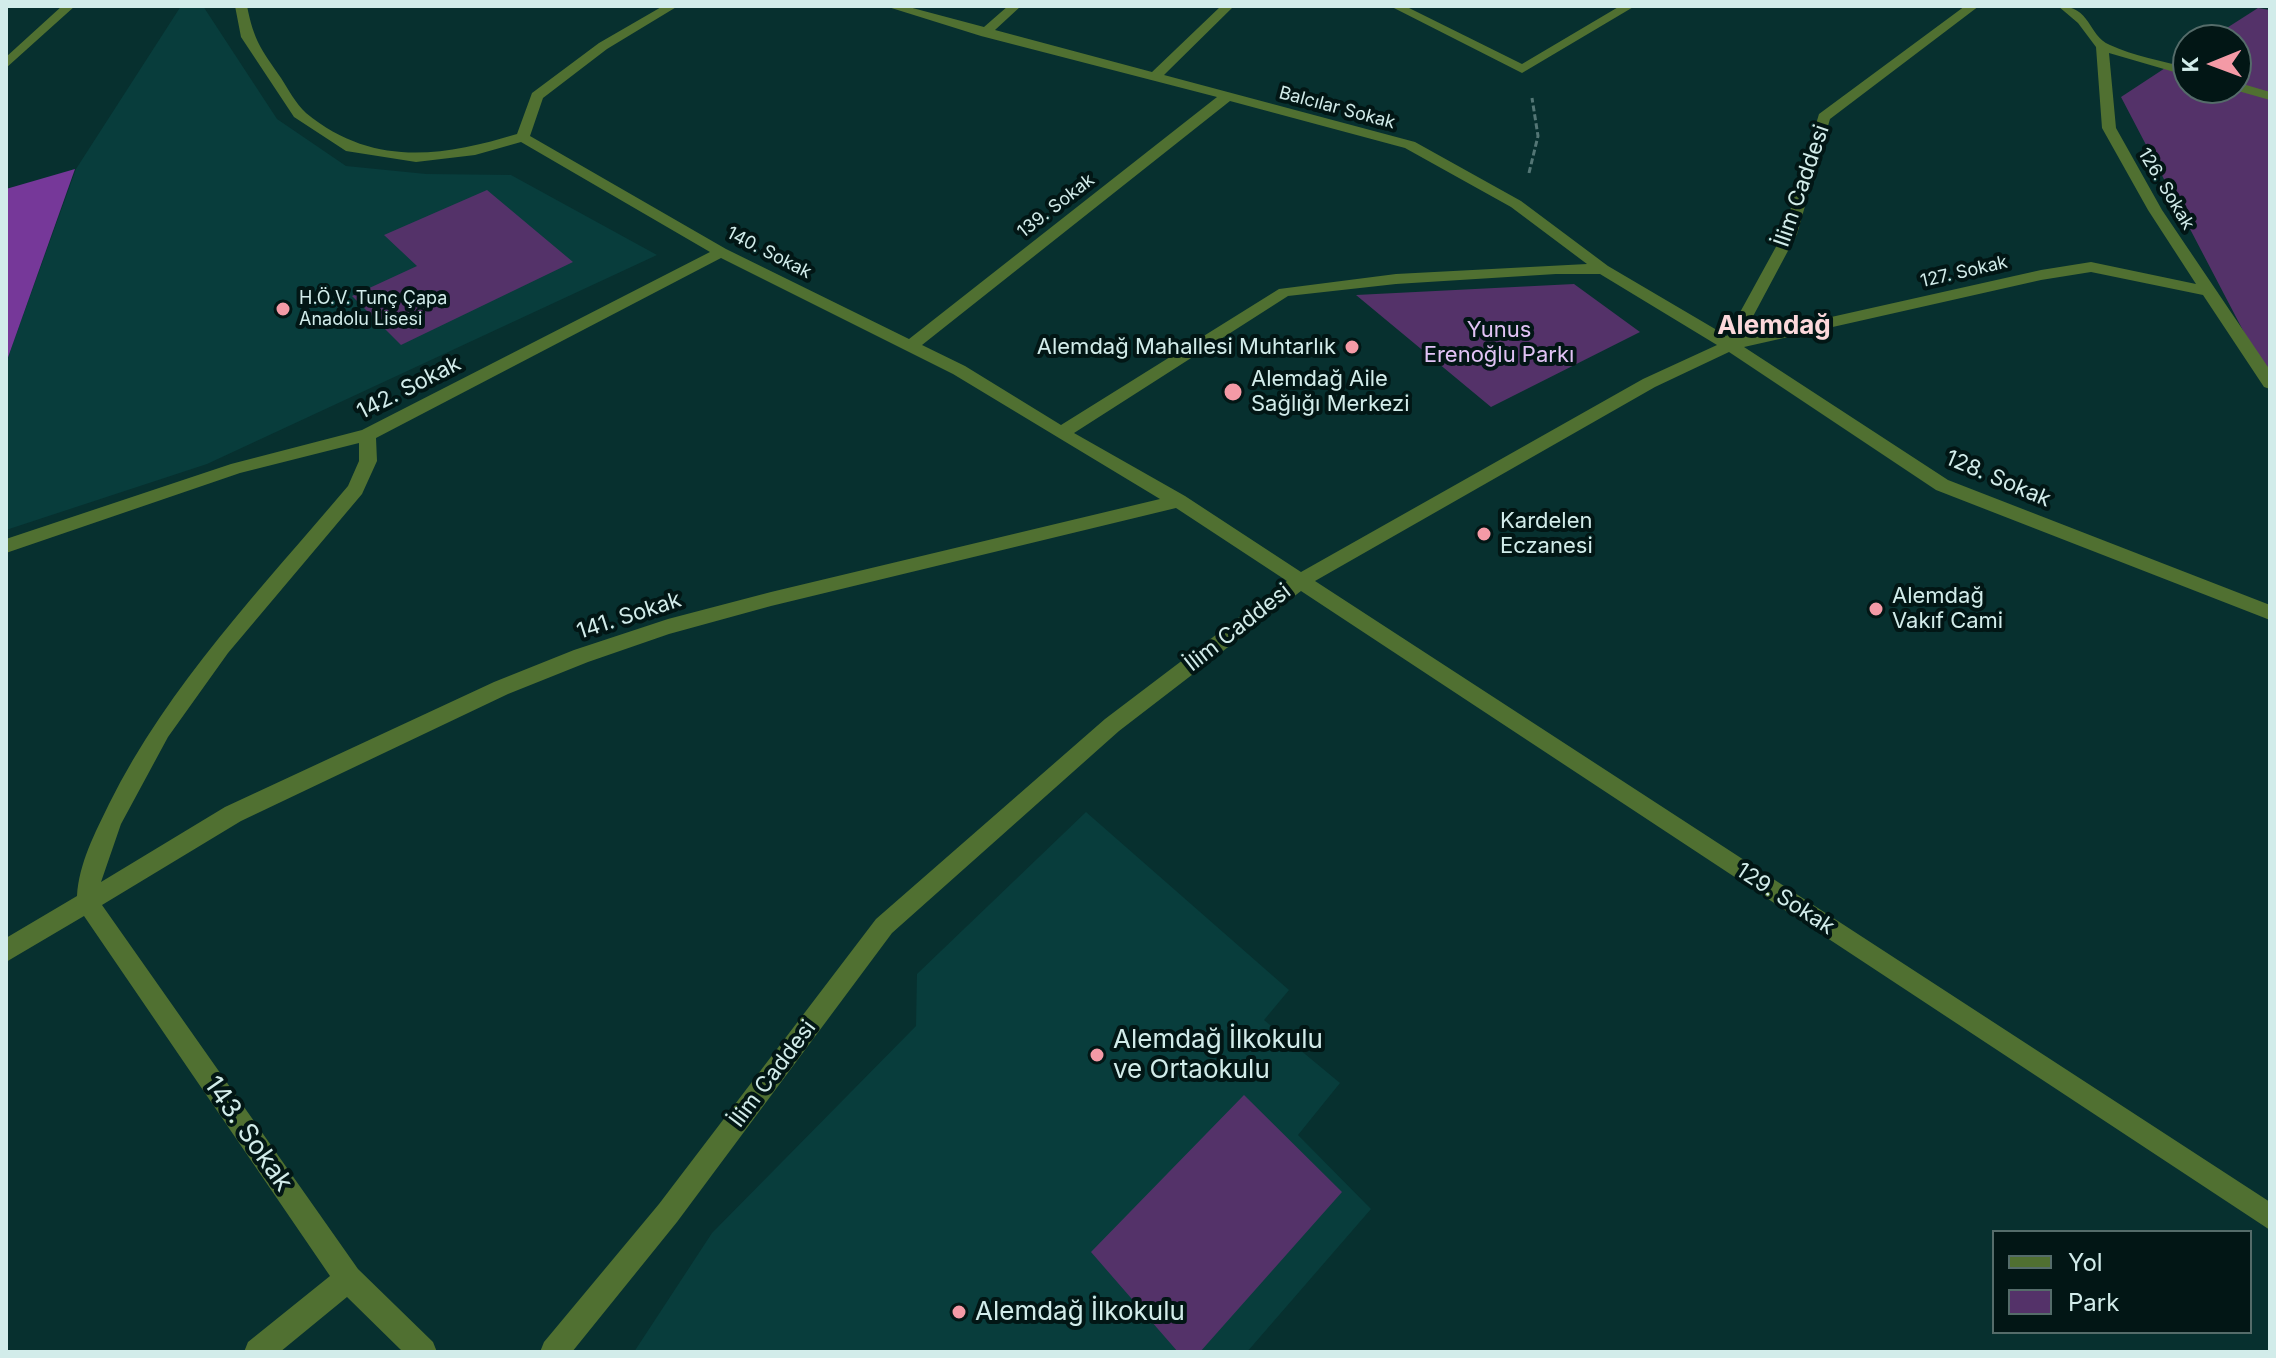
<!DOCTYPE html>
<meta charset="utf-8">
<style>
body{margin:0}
#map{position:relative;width:2276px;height:1358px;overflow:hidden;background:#07302f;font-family:Inter,sans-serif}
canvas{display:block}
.frame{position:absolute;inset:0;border:8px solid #d2ecea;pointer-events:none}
.legend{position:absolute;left:1992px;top:1230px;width:260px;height:104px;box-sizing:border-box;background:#021615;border:2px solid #556c6a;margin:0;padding:10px 14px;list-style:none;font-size:24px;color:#d2ecea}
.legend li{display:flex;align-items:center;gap:16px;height:40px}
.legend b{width:40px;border:2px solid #556c6a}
.north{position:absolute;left:2172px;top:24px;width:80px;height:80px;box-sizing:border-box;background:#021615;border:2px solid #556c6a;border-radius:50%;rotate:269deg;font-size:22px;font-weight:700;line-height:32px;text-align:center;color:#d2ecea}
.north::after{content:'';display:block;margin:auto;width:28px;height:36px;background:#f49aa6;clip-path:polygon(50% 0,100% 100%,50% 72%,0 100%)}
</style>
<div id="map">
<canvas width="2276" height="1358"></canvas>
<div class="frame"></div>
<ul class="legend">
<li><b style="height:10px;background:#507031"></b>Yol</li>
<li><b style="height:22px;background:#543269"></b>Park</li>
</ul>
<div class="north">K</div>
</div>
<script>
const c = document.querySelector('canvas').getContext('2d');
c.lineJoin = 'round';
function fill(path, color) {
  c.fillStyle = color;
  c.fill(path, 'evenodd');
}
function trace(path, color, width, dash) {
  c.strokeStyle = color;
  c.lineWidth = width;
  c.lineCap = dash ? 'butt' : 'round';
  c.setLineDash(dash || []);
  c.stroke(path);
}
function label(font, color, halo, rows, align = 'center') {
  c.font = font + ' Inter,sans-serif';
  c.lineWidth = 8;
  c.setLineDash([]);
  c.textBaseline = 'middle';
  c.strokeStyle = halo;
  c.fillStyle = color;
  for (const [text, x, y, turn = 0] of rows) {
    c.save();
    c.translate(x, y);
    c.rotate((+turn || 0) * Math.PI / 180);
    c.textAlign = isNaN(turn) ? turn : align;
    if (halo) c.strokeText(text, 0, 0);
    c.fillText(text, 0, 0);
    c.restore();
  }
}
fill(new Path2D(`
 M 181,6 L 203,6 L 277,119 L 346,166 L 426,174 L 511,175 L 657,255 L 207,464 L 6,530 L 6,363 L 76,169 Z
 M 1086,812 L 1289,990 L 1264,1020 L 1340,1083 L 1298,1135 L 1371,1209 L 1247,1352 L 634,1352 L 712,1233 L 916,1026 L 917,974 Z`), '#083d3c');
fill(new Path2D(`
 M 2258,8 L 2270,10 L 2270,382 L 2121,97 L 2188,53 L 2188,88 L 2236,88 L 2236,40 L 2208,40 Z
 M 487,190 L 573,262 L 401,345 L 352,296 L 417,266 L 384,235 Z
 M 1574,284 L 1640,332 L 1491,407 L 1356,295 Z
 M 1244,1095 L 1342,1192 L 1200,1352 L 1178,1352 L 1091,1252 Z`), '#543269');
fill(new Path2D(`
 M 75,169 L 6,363 L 6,189 Z`), '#763899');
trace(new Path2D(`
 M 1529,173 L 1538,136 L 1532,98`), '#537675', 3, [6, 3]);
fill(new Path2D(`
 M 62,6 L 75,6 L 6,68 L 6,57 Z
 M 235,6 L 247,6 C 254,41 261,49 281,78 C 288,89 296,104 306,113 C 372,167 441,157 517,134 L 532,93 L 599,43 L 663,6 L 678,6 L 607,49 L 543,98 L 530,136 L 726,249 L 909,339 L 1217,97 L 981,36 L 885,6 L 905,6 L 984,27 L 1008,6 L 1021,6 L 995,30 L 1152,72 L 1221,6 L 1234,6 L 1164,75 L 1415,142 L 1521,201 L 1608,266 L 1727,336 L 1783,234 L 1819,114 L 1965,6 L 1979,6 L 1830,119 L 1797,234 L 1742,337 L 2041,270 L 2091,262 L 2196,284 L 2148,210 L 2102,128 L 2096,47 L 2078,23 L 2058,6 C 2092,6 2087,35 2110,45 C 2133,56 2163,61 2188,68 L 2188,76 L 2109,53 L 2116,128 L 2162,210 L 2270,370 L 2270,389 L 2264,387 L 2203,295 L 2091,272 L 2041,280 L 1744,347 L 1948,480 L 2270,605 L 2270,620 L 1936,490 L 1729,352 L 1655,387 L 1315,581 L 2270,1202 L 2270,1230 L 1301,591 L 1119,731 L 892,933 L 677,1222 L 572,1352 L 540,1352 L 544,1342 L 659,1204 L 876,919 L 1105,719 L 1287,581 L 1176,508 L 771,606 L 669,634 L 588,662 L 508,694 L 241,821 L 102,905 L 358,1269 L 433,1342 L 437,1352 L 403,1352 L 347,1297 L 280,1352 L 244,1352 L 248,1342 L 330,1276 L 84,916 L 6,962 L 6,938 L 77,896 C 79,863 95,833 109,804 C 169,684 262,588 348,486 L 359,461 L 359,443 L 240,473 L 6,553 L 6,539 L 231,464 L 362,430 L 710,252 L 521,142 L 475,155 L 416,162 L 346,151 L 294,117 L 241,37 ZM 1230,101 L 1405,148 L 1511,207 L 1587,264 L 1396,274 L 1279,289 L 1061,425 L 965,366 L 922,345 ZM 721,258 L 953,374 L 1160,499 L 771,592 L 668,619 L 574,650 L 494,682 L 225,807 L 101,882 L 121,824 L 168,737 L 228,653 L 362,494 L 377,461 L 376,438 ZM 1556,274 L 1600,274 L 1717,345 L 1643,379 L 1301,572 L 1185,496 L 1074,433 L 1288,296 L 1396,284 Z
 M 1390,6 L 1405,6 L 1522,64 L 1620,6 L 1635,6 L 1522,73 Z
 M 2236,82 L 2270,92 L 2270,100 L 2231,89 L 2236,88 Z`), '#507031');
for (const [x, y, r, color] of [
 [283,309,8,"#f49aa6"],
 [1352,347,8,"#f49aa6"],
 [1233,392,10,"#f49aa6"],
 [1484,534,8,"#f49aa6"],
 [1876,609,8,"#f49aa6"],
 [1097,1055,8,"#f49aa6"],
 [959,1312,8,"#f49aa6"]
]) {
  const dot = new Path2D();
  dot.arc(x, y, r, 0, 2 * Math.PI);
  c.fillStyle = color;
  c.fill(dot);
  trace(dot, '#021615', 3);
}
label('18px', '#d2ecea', '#021615', [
 ["Balcılar Sokak",1337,108,15],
 ["126. Sokak",2166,189,59],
 ["139. Sokak",1056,206,-38],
 ["140. Sokak",769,253,27],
 ["127. Sokak",1964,272,-13]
]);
label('18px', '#d2ecea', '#021615', [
 ["H.Ö.V. Tunç Çapa",299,299],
 ["Anadolu Lisesi",299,320]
], 'left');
label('22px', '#d2ecea', '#021615', [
 ["İlim Caddesi",1802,186,-71],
 ["142. Sokak",409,388,-27],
 ["128. Sokak",1998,479,23],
 ["141. Sokak",629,616,-18],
 ["İlim Caddesi",1238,628,-38],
 ["129. Sokak",1785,899,33],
 ["İlim Caddesi",773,1074,-53]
]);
label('22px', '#e1c3f5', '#021615', [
 ["Yunus",1499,330],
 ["Erenoğlu Parkı",1499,355]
]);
label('22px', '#d2ecea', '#021615', [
 ["Alemdağ Mahallesi Muhtarlık",1336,347,"right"],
 ["Alemdağ Aile",1251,379],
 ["Sağlığı Merkezi",1251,404],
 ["Kardelen",1500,521],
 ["Eczanesi",1500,546],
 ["Alemdağ",1892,596],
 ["Vakıf Cami",1892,621]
], 'left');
label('bold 26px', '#fcd8db', '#021615', [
 ["Alemdağ",1774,326]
]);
label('26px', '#d2ecea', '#021615', [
 ["Alemdağ İlkokulu",1113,1040],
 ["ve Ortaokulu",1113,1070],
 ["Alemdağ İlkokulu",975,1312]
], 'left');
label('26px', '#d2ecea', '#021615', [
 ["143. Sokak",248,1134,55]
]);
</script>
